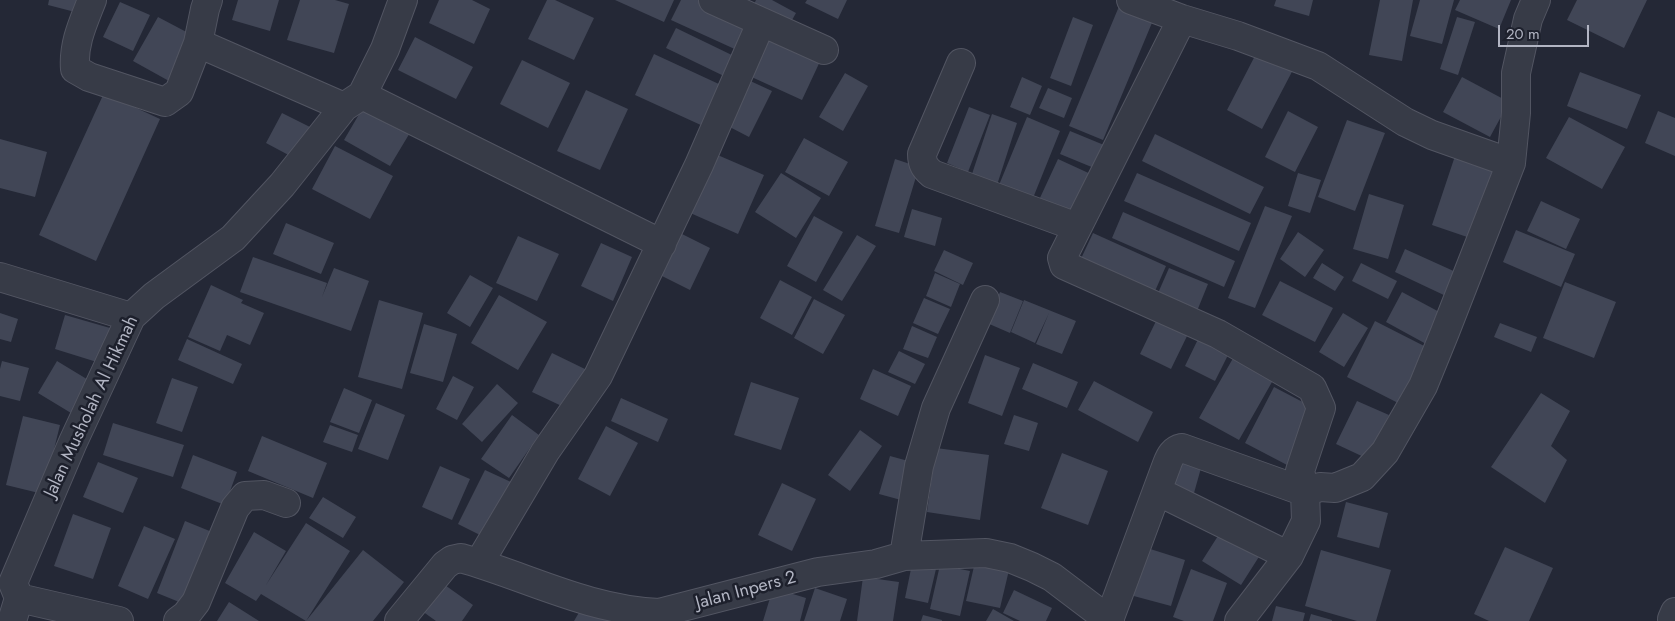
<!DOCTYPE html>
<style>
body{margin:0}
#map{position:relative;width:1675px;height:621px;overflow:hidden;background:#242836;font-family:Jost,sans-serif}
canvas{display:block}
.scale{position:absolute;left:1498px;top:25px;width:91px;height:22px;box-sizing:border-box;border:2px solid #b2b5c3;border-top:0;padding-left:6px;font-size:15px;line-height:18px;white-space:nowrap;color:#b2b5c3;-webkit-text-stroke:4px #1d202c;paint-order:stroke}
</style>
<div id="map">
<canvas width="1675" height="621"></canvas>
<div class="scale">20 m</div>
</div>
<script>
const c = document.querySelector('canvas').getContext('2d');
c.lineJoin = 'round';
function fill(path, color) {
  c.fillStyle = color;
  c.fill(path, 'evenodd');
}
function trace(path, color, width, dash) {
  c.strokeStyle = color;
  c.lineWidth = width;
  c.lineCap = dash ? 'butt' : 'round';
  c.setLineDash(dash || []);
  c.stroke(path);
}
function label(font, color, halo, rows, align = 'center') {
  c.font = font + ' Jost,sans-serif';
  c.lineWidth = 5;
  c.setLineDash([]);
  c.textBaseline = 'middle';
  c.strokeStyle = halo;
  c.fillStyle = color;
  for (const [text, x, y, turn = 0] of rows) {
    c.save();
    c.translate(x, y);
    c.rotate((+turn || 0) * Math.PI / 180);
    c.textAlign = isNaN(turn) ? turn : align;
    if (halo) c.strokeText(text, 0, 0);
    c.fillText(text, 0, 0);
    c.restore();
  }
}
fill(new Path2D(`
 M 49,0 L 78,0 L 75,12 L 48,5 Z
 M 238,0 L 279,0 L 270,31 L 232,20 Z
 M 300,0 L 335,0 L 349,4 L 334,53 L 287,40 Z
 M 439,0 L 472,0 L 490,9 L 474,44 L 429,23 Z
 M 547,0 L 555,0 L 594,18 L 574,60 L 528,39 Z
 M 615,0 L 674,0 L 664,22 Z
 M 681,0 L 707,0 L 753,21 L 739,51 L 671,20 Z
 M 756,0 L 772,0 L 796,13 L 787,29 L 751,10 Z
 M 807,0 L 847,0 L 838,19 L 805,3 Z
 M 1276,0 L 1313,0 L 1309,16 L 1274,6 Z
 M 1380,0 L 1413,0 L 1402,61 L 1369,55 Z
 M 1420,0 L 1454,0 L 1442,44 L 1410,36 Z
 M 1460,0 L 1511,0 L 1499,29 L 1455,10 Z
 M 1577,0 L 1647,0 L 1624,48 L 1567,20 Z
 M 120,2 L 150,15 L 133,51 L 103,37 Z
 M 1120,4 L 1154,18 L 1103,140 L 1069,126 Z
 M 158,17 L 194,36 L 169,81 L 133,61 Z
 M 1073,17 L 1093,25 L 1071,86 L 1050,78 Z
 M 1457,17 L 1475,22 L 1458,75 L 1440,69 Z
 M 676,28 L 738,58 L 728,78 L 666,48 Z
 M 766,28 L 823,55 L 802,100 L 745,74 Z
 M 415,37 L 473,67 L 456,99 L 398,70 Z
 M 1259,48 L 1295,66 L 1262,129 L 1227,110 Z
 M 654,54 L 721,85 L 703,126 L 635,95 Z
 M 522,60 L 570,83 L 548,128 L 500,104 Z
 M 1580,72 L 1641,95 L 1627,129 L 1567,106 Z
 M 845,73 L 868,86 L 843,131 L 819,117 Z
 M 1022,77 L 1042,86 L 1030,115 L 1010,107 Z
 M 1462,77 L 1509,102 L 1490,137 L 1443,112 Z
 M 746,79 L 772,91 L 749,137 L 724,124 Z
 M 1048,88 L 1072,98 L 1064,118 L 1039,108 Z
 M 586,90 L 628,109 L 600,170 L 557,151 Z
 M 104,93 L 160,119 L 96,261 L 39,235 Z
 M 365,104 L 411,131 L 390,166 L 344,140 Z
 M 969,107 L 990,115 L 968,172 L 947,163 Z
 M 1288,111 L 1318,127 L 1295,172 L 1265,157 Z
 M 1658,111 L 1675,118 L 1675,156 L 1645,143 Z
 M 282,113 L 312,128 L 296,159 L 266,143 Z
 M 992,114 L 1017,123 L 997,185 L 971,177 Z
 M 1027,117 L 1060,131 L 1033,198 L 999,185 Z
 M 1569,117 L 1625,147 L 1602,189 L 1546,158 Z
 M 1347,120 L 1385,133 L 1355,211 L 1318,197 Z
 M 1070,131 L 1104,145 L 1094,168 L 1060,154 Z
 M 1155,134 L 1264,187 L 1250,214 L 1142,161 Z
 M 804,138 L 848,162 L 829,196 L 785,172 Z
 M 0,139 L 47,152 L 35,197 L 0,188 Z
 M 335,146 L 393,176 L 370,219 L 312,189 Z
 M 713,153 L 764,175 L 738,234 L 688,212 Z
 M 1455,156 L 1496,170 L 1473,239 L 1432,225 Z
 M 895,159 L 919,167 L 899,233 L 875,226 Z
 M 1058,159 L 1095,176 L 1076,217 L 1039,200 Z
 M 781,173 L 821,198 L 796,238 L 755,212 Z
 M 1137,173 L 1251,223 L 1239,251 L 1124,201 Z
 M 1298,173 L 1321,180 L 1310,213 L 1288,206 Z
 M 1369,194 L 1404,205 L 1388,259 L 1353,249 Z
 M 1541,201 L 1580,219 L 1566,249 L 1527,231 Z
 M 1265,206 L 1292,216 L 1255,308 L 1228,298 Z
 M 912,209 L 942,218 L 935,246 L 904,237 Z
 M 1123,212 L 1235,261 L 1224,287 L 1112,238 Z
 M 814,216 L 843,232 L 816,282 L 787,266 Z
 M 286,223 L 334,243 L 321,274 L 273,254 Z
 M 1516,230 L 1575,254 L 1561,287 L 1503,262 Z
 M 1298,232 L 1324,250 L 1305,277 L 1280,259 Z
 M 680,233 L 710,248 L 690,290 L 660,275 Z
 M 1093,233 L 1166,266 L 1152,298 L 1078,265 Z
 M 857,235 L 876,246 L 842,301 L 823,290 Z
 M 518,236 L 559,254 L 537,301 L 496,283 Z
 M 601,243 L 632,257 L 613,301 L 581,286 Z
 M 1405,249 L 1458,273 L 1448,297 L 1395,272 Z
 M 944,250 L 973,263 L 963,285 L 934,271 Z
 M 253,257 L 327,283 L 322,297 L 334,268 L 369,281 L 351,331 L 240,292 Z
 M 1322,263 L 1344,277 L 1335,291 L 1313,278 Z
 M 1361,263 L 1397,281 L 1388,299 L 1352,281 Z
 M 1169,268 L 1208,284 L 1195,316 L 1155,300 Z
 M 935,273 L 960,284 L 951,307 L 926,296 Z
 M 470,275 L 493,288 L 470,327 L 447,313 Z
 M 780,280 L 812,297 L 792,335 L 760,318 Z
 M 1280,281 L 1333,308 L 1315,342 L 1262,315 Z
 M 1565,282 L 1616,302 L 1594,358 L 1543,338 Z
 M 211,285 L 243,300 L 241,303 L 264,313 L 250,345 L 227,335 L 220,351 L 188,337 Z
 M 1000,292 L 1023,301 L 1010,333 L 987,323 Z
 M 1402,292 L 1445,315 L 1428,345 L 1386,322 Z
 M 499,295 L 547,322 L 518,370 L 471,343 Z
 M 924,298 L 950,309 L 938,334 L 913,323 Z
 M 814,299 L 845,315 L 823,354 L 794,338 Z
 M 379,300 L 423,313 L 402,389 L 358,377 Z
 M 1024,300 L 1076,321 L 1062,354 L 1036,344 L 1049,313 L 1035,343 L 1011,332 Z
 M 0,313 L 18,319 L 11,342 L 0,339 Z
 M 1343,313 L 1368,328 L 1344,367 L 1319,352 Z
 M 65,315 L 110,328 L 100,363 L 55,349 Z
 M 1157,319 L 1188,334 L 1171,369 L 1140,354 Z
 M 1375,321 L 1430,349 L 1402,405 L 1347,377 Z
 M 1500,323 L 1537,337 L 1531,352 L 1494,337 Z
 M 424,324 L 457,334 L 443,382 L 410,373 Z
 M 912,326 L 937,337 L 928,358 L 903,349 Z
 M 1201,333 L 1231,349 L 1215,381 L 1185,366 Z
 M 187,339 L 242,364 L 233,384 L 178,360 Z
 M 899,351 L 925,364 L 915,384 L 888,372 Z
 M 552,353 L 587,370 L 568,409 L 532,392 Z
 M 1236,353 L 1276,375 L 1239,440 L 1199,418 Z
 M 985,355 L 1020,368 L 1002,416 L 968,403 Z
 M 2,361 L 29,368 L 20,401 L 0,396 L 0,369 Z
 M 57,361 L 90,381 L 71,413 L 38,393 Z
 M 1033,363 L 1078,382 L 1067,408 L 1022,389 Z
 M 873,369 L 911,386 L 898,416 L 860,399 Z
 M 453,376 L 474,387 L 457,420 L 436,409 Z
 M 172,378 L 198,387 L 182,432 L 156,423 Z
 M 1094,381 L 1153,412 L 1138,442 L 1078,410 Z
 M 751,382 L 799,398 L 781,450 L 734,435 Z
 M 497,384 L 518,403 L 482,442 L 462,424 Z
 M 1274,387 L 1318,410 L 1289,466 L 1245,443 Z
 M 344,388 L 372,400 L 359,433 L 330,422 Z
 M 1541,393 L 1570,411 L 1551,446 L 1567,460 L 1545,503 L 1491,467 Z
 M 621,398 L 668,419 L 658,442 L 611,421 Z
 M 1357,401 L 1389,415 L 1368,459 L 1336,444 Z
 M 376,403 L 405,415 L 388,460 L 358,449 Z
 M 512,415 L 539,435 L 509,478 L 481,459 Z
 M 1014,415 L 1038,423 L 1029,451 L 1004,444 Z
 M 23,416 L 60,425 L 43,494 L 6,485 Z
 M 113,423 L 184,445 L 173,477 L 103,455 Z
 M 330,425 L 358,435 L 352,452 L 323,442 Z
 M 606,426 L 638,443 L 610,496 L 578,479 Z
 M 860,430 L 882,446 L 850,491 L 828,475 Z
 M 262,436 L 327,463 L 313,498 L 248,471 Z
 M 936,448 L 989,455 L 980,520 L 927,512 Z
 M 1062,453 L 1108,471 L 1088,525 L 1041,508 Z
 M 193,455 L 237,472 L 225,505 L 181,488 Z
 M 890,456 L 912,462 L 901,500 L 879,494 Z
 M 1172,460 L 1201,468 L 1194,493 L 1165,484 Z
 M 98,462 L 138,478 L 123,513 L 83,497 Z
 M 440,466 L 470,479 L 452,520 L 422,507 Z
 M 485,470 L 511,482 L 484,537 L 458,524 Z
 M 782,483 L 816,499 L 792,551 L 758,535 Z
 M 323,497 L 356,517 L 343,538 L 309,518 Z
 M 1346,502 L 1388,513 L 1379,548 L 1337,537 Z
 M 73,514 L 111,528 L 93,579 L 54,566 Z
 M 185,521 L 217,534 L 189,606 L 157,593 Z
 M 306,523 L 350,551 L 306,621 L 261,594 L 256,601 L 225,583 L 254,532 L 286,551 L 266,585 Z
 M 144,526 L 175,539 L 148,599 L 118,586 Z
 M 1223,528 L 1262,552 L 1241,585 L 1202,561 Z
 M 1144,547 L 1185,560 L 1171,606 L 1130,595 Z
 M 1505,547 L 1553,568 L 1529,621 L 1489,621 L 1474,614 Z
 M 363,550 L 404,582 L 373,621 L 306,621 Z
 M 1321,550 L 1391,570 L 1376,621 L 1357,621 L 1305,606 Z
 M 975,562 L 1009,570 L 1000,608 L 966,601 Z
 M 912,564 L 936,569 L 928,603 L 905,598 Z
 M 940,565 L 970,571 L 960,616 L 930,609 Z
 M 1191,569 L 1227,583 L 1213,621 L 1184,621 L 1173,617 Z
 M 863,577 L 899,582 L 893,621 L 857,621 Z
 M 435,578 L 473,605 L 462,621 L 436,621 L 415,606 Z
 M 773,588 L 806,598 L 800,621 L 763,621 Z
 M 815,588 L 847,599 L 840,621 L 804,621 Z
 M 1014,590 L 1052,608 L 1046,621 L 1020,621 L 1003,613 Z
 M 229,602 L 259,621 L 217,621 Z
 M 1276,606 L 1305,613 L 1303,621 L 1272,621 Z
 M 581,609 L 608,621 L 574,621 Z
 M 993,609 L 1014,621 L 986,621 Z
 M 1311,614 L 1332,620 L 1332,621 L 1309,621 Z
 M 923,615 L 942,620 L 942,621 L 921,621 Z`), '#414656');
const minor = new Path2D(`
 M 92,0 C 83,23 73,44 75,69 L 89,77 L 165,102 L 179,92 L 198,43
 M 208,0 L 205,9 L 198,43 L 344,107
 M 713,0 L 824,50
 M 1131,0 L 1182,19 L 1238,36 L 1318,66 L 1405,122 L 1432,135 L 1511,163
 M 1182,19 L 1062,258 L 1064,265 L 1218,334 L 1312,388 L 1321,408 L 1300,471 L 1305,492
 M 961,63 L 922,154 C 922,164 925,168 932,174 L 1077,227
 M 362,95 L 662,244
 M 0,277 L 131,317
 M 1157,491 L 1289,556
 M 904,556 L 919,466 L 936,408 L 985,300
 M 479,563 L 545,452 L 598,376 L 699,165 L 761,23
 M 13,583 L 73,442 L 131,317 L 154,296 L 233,238 L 282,185 L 344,107 L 362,95 L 385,49 L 403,0
 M 19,598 L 119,621
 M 1672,619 L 1675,612
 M 1109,620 L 1167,464 C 1170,456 1173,450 1182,448 L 1305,492
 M 12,621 L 19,598 L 13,583
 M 178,621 L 186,615 L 196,602 L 235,508 L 245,496 L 264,495 L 286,503
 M 399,621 L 445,565 L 452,560 L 461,558 C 528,577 588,610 659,613 L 818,572 L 876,564 L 904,556 L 986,553 L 1010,558 L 1032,567 L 1052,577 L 1110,621
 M 1239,621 L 1289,556 L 1306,521 L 1305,492 L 1320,487 L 1335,488 L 1362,477 L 1385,452 L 1423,386 L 1445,332 L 1511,163 L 1516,113 L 1516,73 L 1528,19 L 1536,0`);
trace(minor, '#525562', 30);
trace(minor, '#373b47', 28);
label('18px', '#b2b5c3', '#1d202c', [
 ["Jalan Musholah Al Hikmah",92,407,-65],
 ["Jalan Inpers 2",746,591,-15]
]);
</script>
